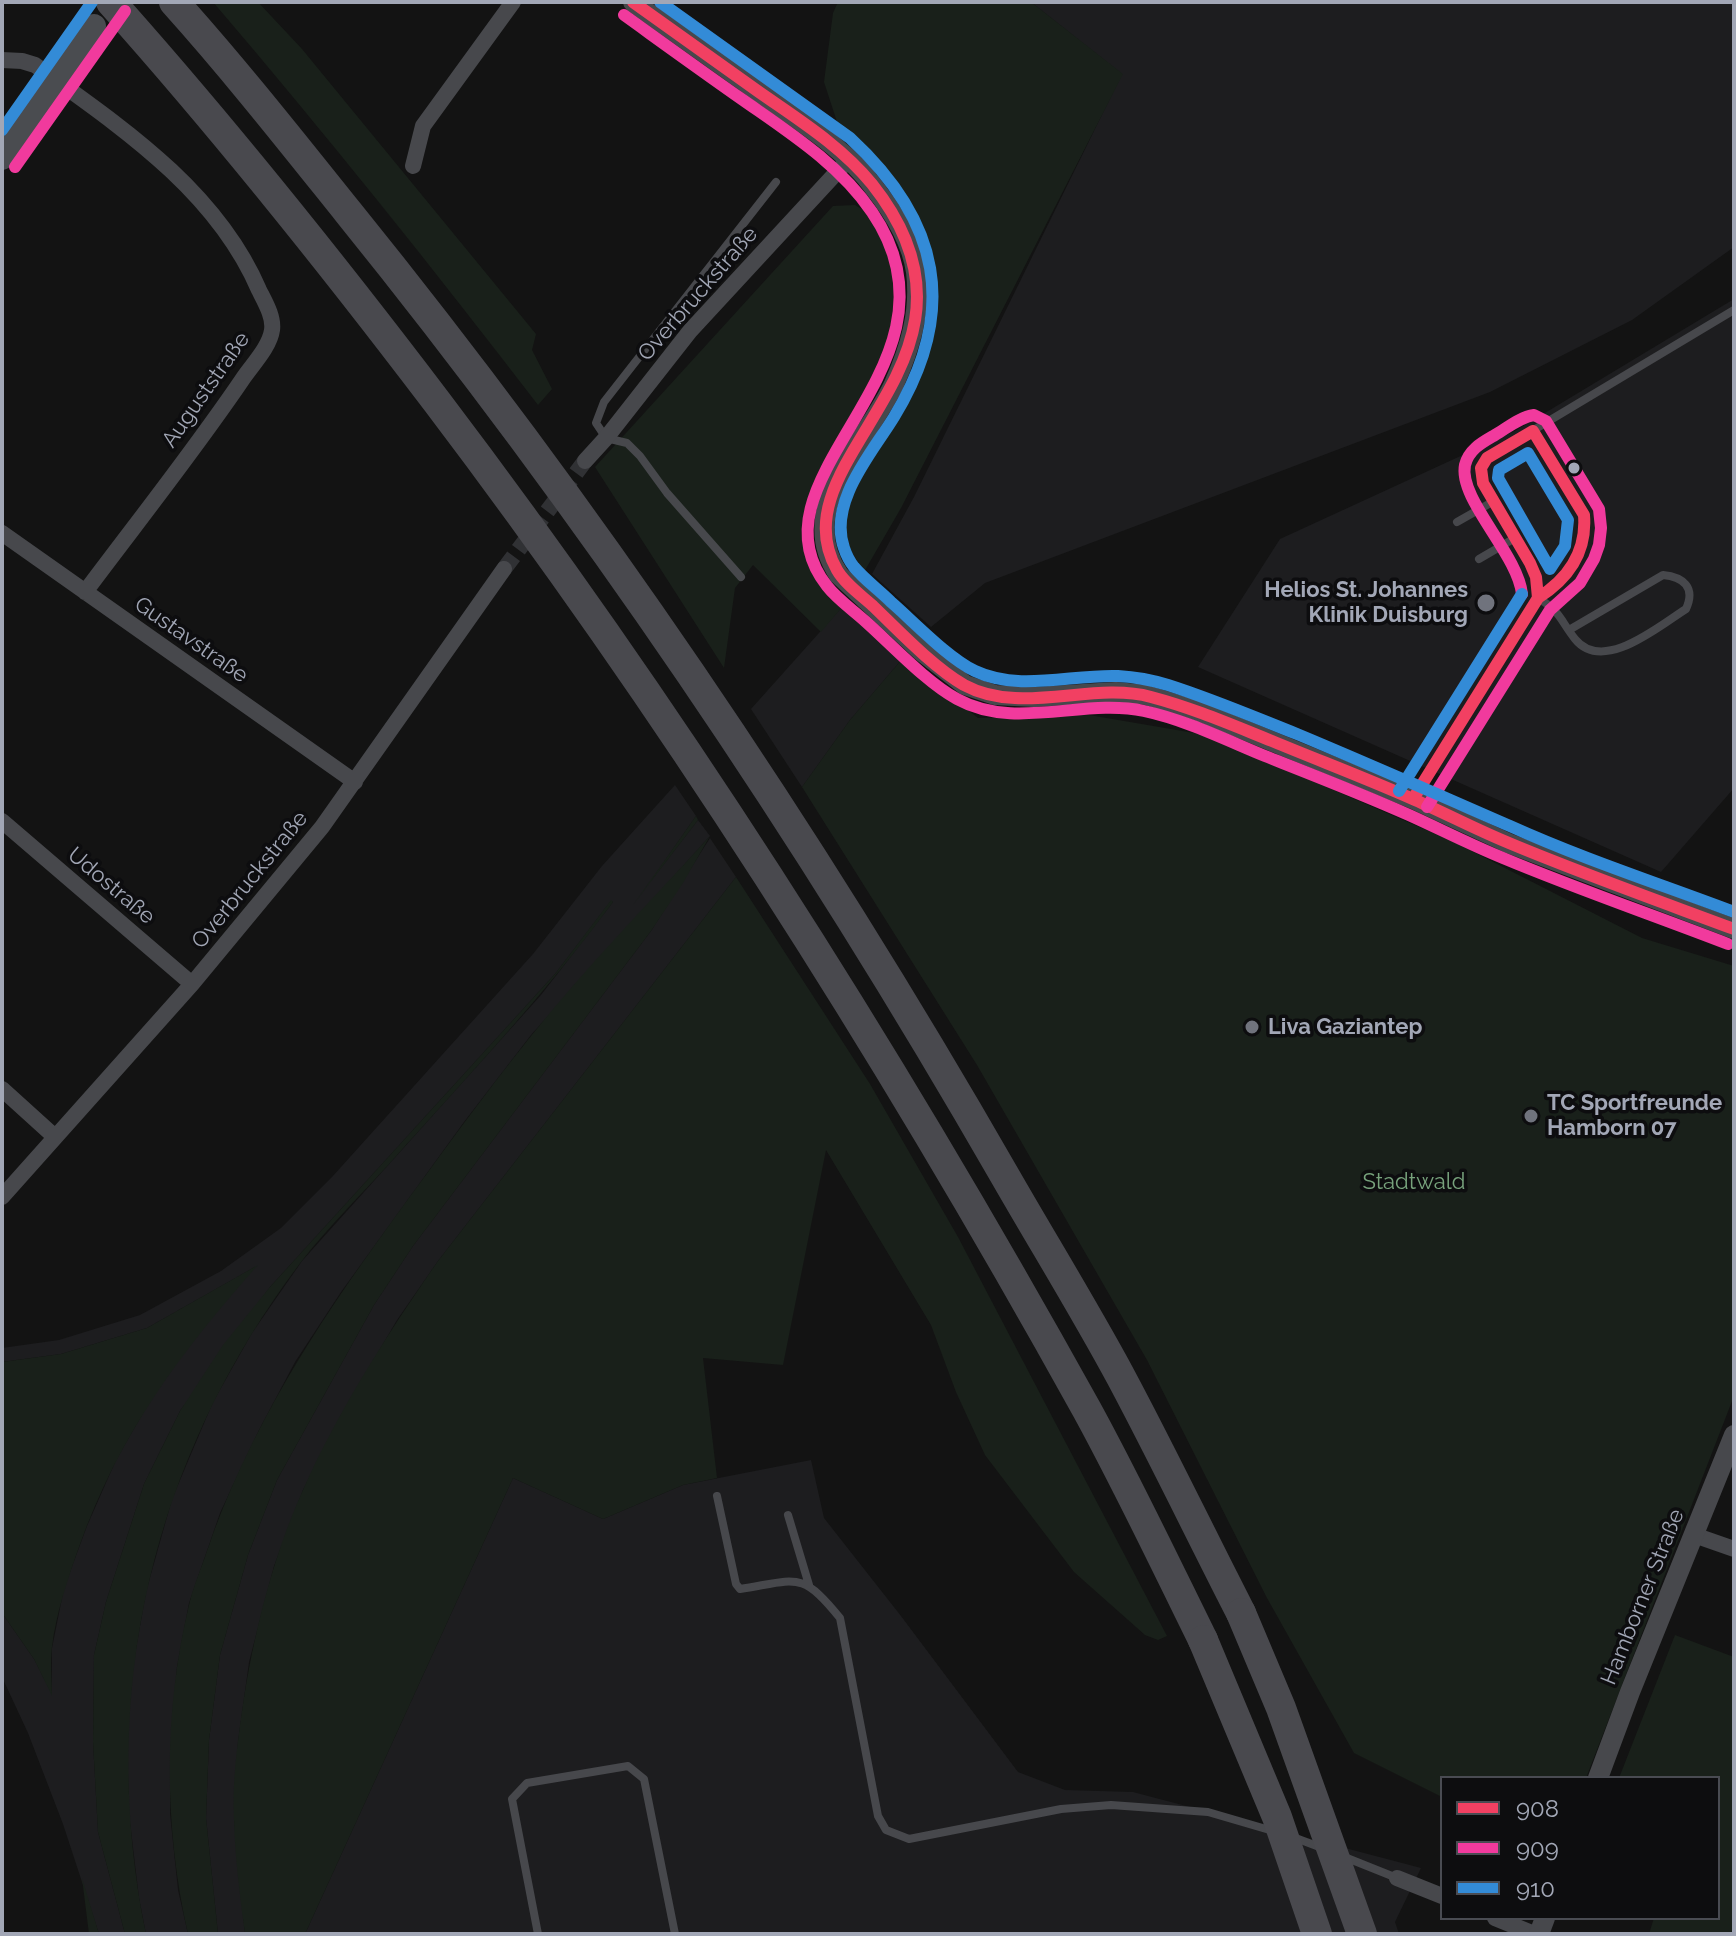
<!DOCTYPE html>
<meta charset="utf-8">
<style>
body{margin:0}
#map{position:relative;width:1736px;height:1936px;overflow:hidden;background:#131313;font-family:Raleway,sans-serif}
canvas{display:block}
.frame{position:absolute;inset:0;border:4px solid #a2a7b6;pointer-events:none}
.legend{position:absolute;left:1440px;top:1776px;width:280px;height:144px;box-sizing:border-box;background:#0d0d0f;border:2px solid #494b52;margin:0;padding:10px 14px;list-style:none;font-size:24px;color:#a2a7b6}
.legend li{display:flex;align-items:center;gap:16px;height:40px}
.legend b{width:40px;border:2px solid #494b52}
</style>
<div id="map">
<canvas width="1736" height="1936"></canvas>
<div class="frame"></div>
<ul class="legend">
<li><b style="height:10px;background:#f24062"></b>908</li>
<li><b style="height:10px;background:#f13a9d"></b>909</li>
<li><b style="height:10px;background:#338bd7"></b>910</li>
</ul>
</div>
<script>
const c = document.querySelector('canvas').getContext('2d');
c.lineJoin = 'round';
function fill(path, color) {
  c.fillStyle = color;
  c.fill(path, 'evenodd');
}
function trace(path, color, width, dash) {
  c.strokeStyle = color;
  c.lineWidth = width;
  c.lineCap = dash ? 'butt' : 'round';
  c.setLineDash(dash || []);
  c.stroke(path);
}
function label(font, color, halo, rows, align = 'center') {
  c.font = font + ' Raleway,sans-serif';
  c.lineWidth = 7;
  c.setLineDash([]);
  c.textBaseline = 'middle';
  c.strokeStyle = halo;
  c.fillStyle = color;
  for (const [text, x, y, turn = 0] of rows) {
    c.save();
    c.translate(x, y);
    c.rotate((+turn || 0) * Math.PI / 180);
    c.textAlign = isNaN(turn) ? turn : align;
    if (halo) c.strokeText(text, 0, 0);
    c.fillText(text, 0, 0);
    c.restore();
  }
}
fill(new Path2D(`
 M 1031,2 L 1734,2 L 1734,247 L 1632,320 L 1490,392 L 985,583 L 931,627 L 872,574 L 914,497 L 1122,74 Z
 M 1734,299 L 1734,788 L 1661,872 L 1198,667 L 1280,539 L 1515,431 Z
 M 844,605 L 903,658 L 850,720 L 802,787 L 751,709 Z
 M 675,785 L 696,816 L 650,882 L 698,820 L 710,836 L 531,1035 L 464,1122 L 341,1292 L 295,1362 L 259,1430 L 220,1513 L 189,1603 L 177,1667 L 171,1741 L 170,1814 L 178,1890 L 188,1934 L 146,1934 L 139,1898 L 129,1814 L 127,1738 L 133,1666 L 146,1592 L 172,1499 L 213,1402 L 252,1333 L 302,1261 L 541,995 L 613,902 L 611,901 L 555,974 L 270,1287 L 180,1411 L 144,1484 L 106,1602 L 94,1655 L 93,1742 L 98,1832 L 125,1934 L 99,1934 L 63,1824 L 28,1733 L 2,1677 L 2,1613 L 34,1659 L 52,1694 L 52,1648 L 64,1588 L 87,1526 L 116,1460 L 155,1392 L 201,1329 L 255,1267 L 147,1328 L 61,1354 L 2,1362 L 2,1348 L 59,1340 L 140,1315 L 221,1271 L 281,1228 L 332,1177 L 533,954 L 602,866 Z
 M 710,838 L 736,877 L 438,1261 L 397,1320 L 340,1418 L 303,1490 L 274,1566 L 249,1662 L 238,1742 L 234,1817 L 245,1934 L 218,1934 L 206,1818 L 209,1740 L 220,1655 L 248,1555 L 277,1480 L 374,1305 L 413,1246 L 651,931 Z
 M 811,1460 L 824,1518 L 901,1616 L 1018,1772 L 1065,1790 L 1133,1792 L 1421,1868 L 1395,1922 L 1399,1934 L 305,1934 L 513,1478 L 603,1519 L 683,1485 Z`), '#1d1d1f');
fill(new Path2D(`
 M 213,2 L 258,2 L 302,49 L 536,334 L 532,350 L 552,389 L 538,405 C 433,268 325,133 213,2 Z
 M 838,2 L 1031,2 L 1123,74 L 901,508 L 864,572 L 842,536 L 844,497 L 870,453 L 920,355 L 933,282 L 900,191 L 840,131 L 824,82 L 833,13 Z
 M 855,205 L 878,219 L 901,261 L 903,310 L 878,377 L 811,494 L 803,519 L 814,562 L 828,589 L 844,605 L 821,632 L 753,565 L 735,588 L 724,668 L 595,467 L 833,206 Z
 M 903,658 L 978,718 L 1089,715 L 1206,735 L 1454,842 L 1642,938 L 1734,966 L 1734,1396 L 1586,1778 L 1442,1778 L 1442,1797 L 1354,1753 L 1267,1598 L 1147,1360 L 977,1065 L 802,787 L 850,720 Z
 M 696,816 L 698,820 L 633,905 Z
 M 710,836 L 683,883 L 651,931 L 413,1246 L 374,1305 L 277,1480 L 248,1555 L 220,1655 L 209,1740 L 206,1818 L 218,1934 L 188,1934 C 164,1828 163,1712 189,1605 C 193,1587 201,1569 207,1551 C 248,1431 316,1326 390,1224 C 436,1161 482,1097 531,1036 C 587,966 650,902 710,836 Z
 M 736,877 L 870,1084 L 958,1237 L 1167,1636 L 1158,1640 L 1145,1635 L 1074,1572 L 985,1455 L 956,1392 L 931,1325 L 826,1150 L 783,1365 L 703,1358 L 717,1478 L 683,1485 L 603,1519 L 513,1478 L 305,1934 L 245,1934 C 240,1896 235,1858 234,1820 C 232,1784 237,1746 242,1711 C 253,1636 272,1559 303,1490 C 339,1409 388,1333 438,1261 Z
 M 611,900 L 613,902 C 545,995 466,1078 390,1163 C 360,1196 328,1227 301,1262 C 152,1459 97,1692 146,1934 L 125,1934 L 98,1832 L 93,1742 L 94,1655 L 106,1602 L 144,1484 L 180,1411 L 223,1345 L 270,1287 L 555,974 Z
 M 258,1265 C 179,1354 120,1433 79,1547 C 68,1579 56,1613 52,1647 C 50,1663 52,1680 52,1696 L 34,1659 L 2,1613 L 2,1362 L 61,1354 L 147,1328 Z
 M 1675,1635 L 1734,1657 L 1734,1934 L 1649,1934 L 1654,1918 L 1718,1918 L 1718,1778 L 1619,1778 Z
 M 82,1878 L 99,1934 L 89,1934 Z`), '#19201a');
trace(new Path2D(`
 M 504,569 L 585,461`), '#303134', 16, [16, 8]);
trace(new Path2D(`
 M 1457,522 L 1494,501
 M 1479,559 L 1515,538
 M 741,577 L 667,493 L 640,456 L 627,443 L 606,438 L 596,423 L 604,402 L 776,182
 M 1538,598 L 1536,577 L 1530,563 L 1483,483 L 1481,468 L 1487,458 L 1734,310
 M 1538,598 C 1561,612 1560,620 1575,639 C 1603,674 1659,626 1686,609 C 1696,587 1683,577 1663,575 L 1569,630
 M 1413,799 L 1538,598 C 1566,583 1591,549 1584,515 L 1533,431
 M 717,1496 L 736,1584 L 740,1589 C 797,1580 801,1570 840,1618 L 878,1816 L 886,1830 L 909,1839 L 1061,1809 L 1111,1805 L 1208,1812 L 1273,1831
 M 788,1515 L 809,1585
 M 1293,1837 L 1322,1848
 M 1342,1856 L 1397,1878
 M 538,1934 L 512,1799 L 527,1783 L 628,1766 L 644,1779 L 675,1934`), '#47484c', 8);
trace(new Path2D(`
 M 2,60 L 22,61 L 35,65 C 121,127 216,190 259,290 C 265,302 274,317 272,330 C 270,346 253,364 244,377 C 194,451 138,521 85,592
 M 413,166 L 423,126 L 513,2
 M 585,461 L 606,438 L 690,331 L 849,159
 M 2,533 L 355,782
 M 2,821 L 192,984
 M 2,1089 L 55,1137
 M 2,1197 L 192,984 L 322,827 L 504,569
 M 1694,1535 L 1734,1549
 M 1397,1878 L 1442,1896
 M 1495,1918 L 1534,1934`), '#47484c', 16);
trace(new Path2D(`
 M 633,2 C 679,35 725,68 772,101 C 807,126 847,151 873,186 C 892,210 912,242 916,272 C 921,312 910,348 894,384 C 867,442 793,508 839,575 L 920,650 L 965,685 L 995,695 L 1034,697 L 1116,692 L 1146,695 L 1198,711 L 1413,799 L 1508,843 L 1734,929
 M 1598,1778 L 1630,1692 L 1734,1435
 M 1539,1934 L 1545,1918`), '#47484c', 20);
trace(new Path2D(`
 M 2,158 L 94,26`), '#4a4c50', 24);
trace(new Path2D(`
 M 111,2 C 226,131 333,265 437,402 C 679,721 893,1060 1087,1410 C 1128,1485 1165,1563 1203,1640
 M 174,2 C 235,70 291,141 348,212 C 593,515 811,838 1005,1176 C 1044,1244 1085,1310 1122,1379 C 1163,1456 1201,1535 1241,1613`), '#49494e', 30);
trace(new Path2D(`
 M 1241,1613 L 1281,1708 L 1362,1934
 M 1203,1640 L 1277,1817 L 1317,1934`), '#49494e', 30);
trace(new Path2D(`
 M 633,2 C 675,32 717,62 759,92 C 799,120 841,146 872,184 C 1013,361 772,457 837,570 C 845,584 861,595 873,606 C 899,631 933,667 964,685 C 1021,716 1092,681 1151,697 C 1193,708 1232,725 1272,741 C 1320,761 1368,779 1415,800 C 1447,814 1477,830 1509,843 C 1583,874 1659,901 1734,929
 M 1533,431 L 1487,458 L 1481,468 L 1483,483 L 1530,563 L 1536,577 L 1538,598
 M 1413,799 L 1538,598 C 1568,579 1587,552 1584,515 L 1533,431`), '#f24062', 12);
trace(new Path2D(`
 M 624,15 C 663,43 703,72 743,100 C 790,133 839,164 872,212 C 978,367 740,476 827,586 C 837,599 853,610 865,621 C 892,645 926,682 957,699 C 1015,731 1083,698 1144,711 C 1186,720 1226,740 1265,756 C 1313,775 1362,794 1409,815 C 1440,829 1471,845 1503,858 C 1577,889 1653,915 1728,944
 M 15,167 L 125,11
 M 1427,807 L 1550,610 L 1580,583 L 1594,559 L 1599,545 L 1601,528 L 1599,509 L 1546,421 L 1534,415 C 1520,417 1507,428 1495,435 C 1483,442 1469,449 1465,465 C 1458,499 1518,554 1522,594`), '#f13a9d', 12);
trace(new Path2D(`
 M 660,2 L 850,138 C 940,221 959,310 894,417 C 872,453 828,502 844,548 C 846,554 850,562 854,567 C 865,580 879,590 891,602 C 914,622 948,658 975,671 C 1019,692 1072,674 1118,676 C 1136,677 1152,680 1168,685 C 1212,699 1254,717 1297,734 C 1369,764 1439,795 1510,826 C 1583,859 1660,884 1734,912
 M 2,130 L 92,2
 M 1528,453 L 1568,520 L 1565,546 L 1550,569 L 1498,478 L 1499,470 Z
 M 1399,791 L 1522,594`), '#338bd7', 12);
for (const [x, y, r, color] of [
 [1574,468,7,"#a2a7b6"],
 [1486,603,10,"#70737d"],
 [1252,1027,8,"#70737d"],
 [1531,1116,8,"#70737d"]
]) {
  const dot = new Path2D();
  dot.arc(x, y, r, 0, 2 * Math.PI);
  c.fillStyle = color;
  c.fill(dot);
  trace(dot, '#0d0d0f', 3);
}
label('22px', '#a2a7b6', '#0d0d0f', [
 ["Overbruckstraße",698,294,-49],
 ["Auguststraße",206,390,-55],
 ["Gustavstraße",191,640,35],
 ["Overbruckstraße",250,880,-51],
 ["Udostraße",111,886,40],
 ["Hamborner Straße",1643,1597,-68]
]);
label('bold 22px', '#a2a7b6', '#0d0d0f', [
 ["Helios St. Johannes",1468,590,"right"],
 ["Klinik Duisburg",1468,615,"right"],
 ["Liva Gaziantep",1268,1027],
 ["TC Sportfreunde",1547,1103],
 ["Hamborn 07",1547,1128]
], 'left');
label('22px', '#77a27c', '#0d0d0f', [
 ["Stadtwald",1414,1182]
]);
</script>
